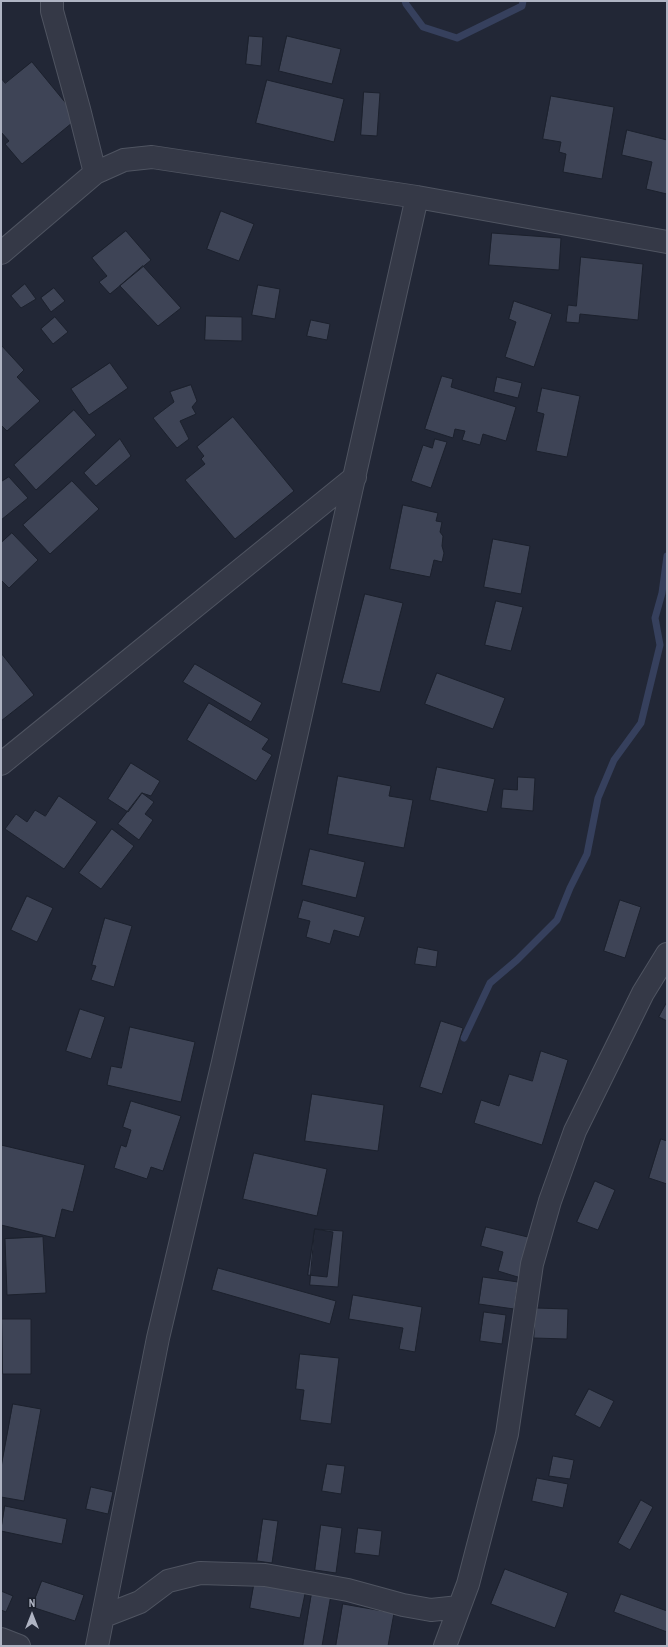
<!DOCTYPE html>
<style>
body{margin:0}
#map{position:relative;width:668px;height:1647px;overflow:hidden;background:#222736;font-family:"Archivo Narrow",sans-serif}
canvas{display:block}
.frame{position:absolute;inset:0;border:2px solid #afb4c3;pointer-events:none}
.north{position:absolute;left:12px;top:1595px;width:40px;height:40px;-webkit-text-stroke:3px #1a1f2b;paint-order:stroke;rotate:0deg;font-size:11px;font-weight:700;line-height:16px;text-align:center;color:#afb4c3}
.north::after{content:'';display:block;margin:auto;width:14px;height:18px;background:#afb4c3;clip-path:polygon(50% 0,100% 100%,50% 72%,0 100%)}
</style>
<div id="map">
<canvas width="668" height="1647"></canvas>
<div class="frame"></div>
<div class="north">N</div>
</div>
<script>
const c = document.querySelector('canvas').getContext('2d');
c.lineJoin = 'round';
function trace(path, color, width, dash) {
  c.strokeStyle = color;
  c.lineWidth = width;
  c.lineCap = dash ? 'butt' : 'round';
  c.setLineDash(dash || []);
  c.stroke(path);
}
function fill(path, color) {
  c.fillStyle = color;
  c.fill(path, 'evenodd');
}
trace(new Path2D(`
 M 405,1 L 406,4 L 423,27 L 457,38 L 522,6 L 523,1
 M 464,1038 L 490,983 L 517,960 L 557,920 L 570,888 L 587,854 L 598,798 L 614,760 L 641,723 L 660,645 L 655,618 L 662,593 L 667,556`), '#36405d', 7);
const building = new Path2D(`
 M 249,36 L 263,37 L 261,66 L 246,64 Z
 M 287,36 L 341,49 L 332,84 L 279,71 Z
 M 32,62 L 78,118 L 22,164 L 5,144 L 9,141 L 1,132 L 1,78 L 5,83 Z
 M 267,80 L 344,99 L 334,142 L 256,123 Z
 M 364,92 L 380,93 L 377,136 L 361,135 Z
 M 551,96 L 614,107 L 602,179 L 563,172 L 566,154 L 559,152 L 561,142 L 543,139 Z
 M 627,130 L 667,140 L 667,194 L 646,189 L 652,162 L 622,155 Z
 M 221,211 L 254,224 L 239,261 L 207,249 Z
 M 126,231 L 151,260 L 110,294 L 99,282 L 107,276 L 92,258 Z
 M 492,233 L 561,238 L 559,270 L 489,265 Z
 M 581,257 L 643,264 L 638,320 L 580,314 L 579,323 L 566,322 L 568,305 L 576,306 Z
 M 143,266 L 181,308 L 158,326 L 120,286 Z
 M 25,284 L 36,299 L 21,308 L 11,296 Z
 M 258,285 L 280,289 L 275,319 L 252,315 Z
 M 54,288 L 65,301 L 51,312 L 41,298 Z
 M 514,301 L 552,314 L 534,367 L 505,357 L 516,322 L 509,319 Z
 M 206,316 L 242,317 L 242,341 L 205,340 Z
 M 55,317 L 68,332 L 53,344 L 41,329 Z
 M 311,320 L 330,324 L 327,340 L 307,336 Z
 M 1,345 L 24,370 L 17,377 L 40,401 L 7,431 L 1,425 Z
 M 110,363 L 128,388 L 89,415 L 71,389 Z
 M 442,376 L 453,379 L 451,387 L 516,407 L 506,441 L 483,434 L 480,445 L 462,440 L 465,431 L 455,429 L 453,438 L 425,429 Z
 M 497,377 L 522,383 L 518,398 L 494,392 Z
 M 191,385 L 197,401 L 192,407 L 196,414 L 180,421 L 189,439 L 177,448 L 153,418 L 174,402 L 170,392 Z
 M 542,388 L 580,396 L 567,457 L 536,451 L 544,414 L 537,412 Z
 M 74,410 L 96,435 L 36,490 L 14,465 Z
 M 233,417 L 294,491 L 235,539 L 185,480 L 205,464 L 201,459 L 204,456 L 197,447 Z
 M 120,439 L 131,456 L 96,486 L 84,473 Z
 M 435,439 L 447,442 L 431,488 L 411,481 L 423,445 L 432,448 Z
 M 9,477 L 28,498 L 1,520 L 1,482 Z
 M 72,481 L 99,509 L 50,554 L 23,525 Z
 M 403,505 L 438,513 L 436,521 L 442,522 L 440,532 L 443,536 L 442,546 L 444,553 L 442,562 L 434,560 L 430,577 L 390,569 Z
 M 12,533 L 38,560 L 9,588 L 1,580 L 1,543 Z
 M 493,539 L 530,546 L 521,594 L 484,587 Z
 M 365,594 L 403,603 L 380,692 L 342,683 Z
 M 496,601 L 523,607 L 511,651 L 485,645 Z
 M 1,653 L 34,695 L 1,721 Z
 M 195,664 L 262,703 L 251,722 L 183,682 Z
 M 437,673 L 505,698 L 493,729 L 425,704 Z
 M 209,703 L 269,739 L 262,749 L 272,755 L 256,781 L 187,740 Z
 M 131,763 L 160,781 L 151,796 L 142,793 L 128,812 L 108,799 Z
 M 437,767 L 495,779 L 487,812 L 430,800 Z
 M 338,776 L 391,786 L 389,796 L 413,800 L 404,848 L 328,834 Z
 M 518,777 L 535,778 L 533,811 L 501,808 L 503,789 L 517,790 Z
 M 142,793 L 154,802 L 145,814 L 153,820 L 139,840 L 118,824 Z
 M 59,796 L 97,822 L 64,869 L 5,829 L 16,814 L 27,822 L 35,810 L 45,816 Z
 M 112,829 L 134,846 L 101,889 L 79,873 Z
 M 310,849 L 365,862 L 356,898 L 302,885 Z
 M 27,896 L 53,908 L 37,942 L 11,930 Z
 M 303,900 L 365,917 L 359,937 L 334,930 L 330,944 L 306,937 L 310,921 L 298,918 Z
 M 620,900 L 641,907 L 625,958 L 604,951 Z
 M 105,918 L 132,926 L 114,987 L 91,980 L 96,966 L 92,965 Z
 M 418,947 L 438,951 L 436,967 L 415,964 Z
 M 667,1002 L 667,1021 L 659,1017 Z
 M 80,1009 L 105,1017 L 91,1059 L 66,1051 Z
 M 441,1021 L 463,1028 L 442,1094 L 420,1087 Z
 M 130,1027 L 195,1042 L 181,1102 L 107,1085 L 111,1066 L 121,1068 Z
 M 541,1051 L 568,1060 L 542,1145 L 474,1123 L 481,1100 L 499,1106 L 509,1074 L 532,1081 Z
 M 312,1094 L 384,1105 L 378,1151 L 305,1141 Z
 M 131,1101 L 181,1116 L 163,1171 L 151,1167 L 147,1179 L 114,1168 L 121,1145 L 126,1147 L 131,1130 L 123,1127 Z
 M 661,1139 L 667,1141 L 667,1184 L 649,1178 Z
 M 1,1145 L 85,1165 L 73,1212 L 62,1209 L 55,1238 L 1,1225 Z
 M 254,1153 L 327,1169 L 317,1216 L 243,1199 Z
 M 595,1181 L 615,1190 L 598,1230 L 577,1222 Z
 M 486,1227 L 532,1238 L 521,1278 L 498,1271 L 503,1252 L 481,1246 Z
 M 315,1229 L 333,1232 L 327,1277 L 308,1275 Z
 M 315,1229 L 343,1231 L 338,1287 L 310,1285 Z
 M 43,1237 L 46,1293 L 7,1295 L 5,1239 Z
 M 218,1268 L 336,1301 L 330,1324 L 212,1290 Z
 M 483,1277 L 518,1282 L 514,1309 L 479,1304 Z
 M 353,1295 L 422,1307 L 415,1352 L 399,1349 L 403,1328 L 349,1319 Z
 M 536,1308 L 568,1309 L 567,1339 L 534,1338 Z
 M 484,1312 L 506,1315 L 502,1344 L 480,1341 Z
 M 2,1319 L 31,1319 L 31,1374 L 3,1374 Z
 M 300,1354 L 339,1358 L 331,1424 L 300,1420 L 304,1390 L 296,1389 Z
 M 589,1389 L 614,1401 L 600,1428 L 575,1415 Z
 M 13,1404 L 41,1409 L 24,1501 L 1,1497 L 1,1468 Z
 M 553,1456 L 574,1460 L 570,1479 L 549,1476 Z
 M 327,1464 L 345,1466 L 341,1494 L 322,1491 Z
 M 537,1478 L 568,1484 L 563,1508 L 532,1501 Z
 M 91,1487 L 113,1492 L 108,1514 L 86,1509 Z
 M 641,1500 L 653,1507 L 630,1550 L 618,1543 Z
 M 5,1506 L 67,1519 L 62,1544 L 1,1531 Z
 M 263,1519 L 278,1521 L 272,1563 L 257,1561 Z
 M 321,1525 L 342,1528 L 336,1573 L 315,1570 Z
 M 358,1528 L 382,1531 L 379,1556 L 355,1553 Z
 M 505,1569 L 568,1593 L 555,1628 L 491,1604 Z
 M 255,1579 L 306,1589 L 300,1618 L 250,1608 Z
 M 42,1581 L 84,1595 L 75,1621 L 32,1607 Z
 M 313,1586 L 332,1589 L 322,1646 L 303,1646 Z
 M 1,1591 L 13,1596 L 6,1612 L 1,1610 Z
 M 621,1594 L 667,1611 L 667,1632 L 614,1612 Z
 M 343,1604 L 394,1613 L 388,1646 L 336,1646 Z`);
fill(building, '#3e4456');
trace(building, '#1c212d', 1);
const street = new Path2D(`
 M 52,1 L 52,11 L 79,109 L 95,173
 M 1,253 L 95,173 L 124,160 L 152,157 L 417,197 L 667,242
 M 1,764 L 355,477
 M 104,1616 L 140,1602 L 168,1581 L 200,1573 L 265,1575 L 348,1590 L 403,1605 L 431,1610 L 459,1607
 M 1,1639 L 19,1646
 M 97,1646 L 158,1338 L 223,1062 L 417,197
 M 445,1646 L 468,1584 L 507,1434 L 532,1264 L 550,1201 L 575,1131 L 643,993 L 667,954`);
trace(street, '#4f5461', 24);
trace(street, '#353947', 22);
</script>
